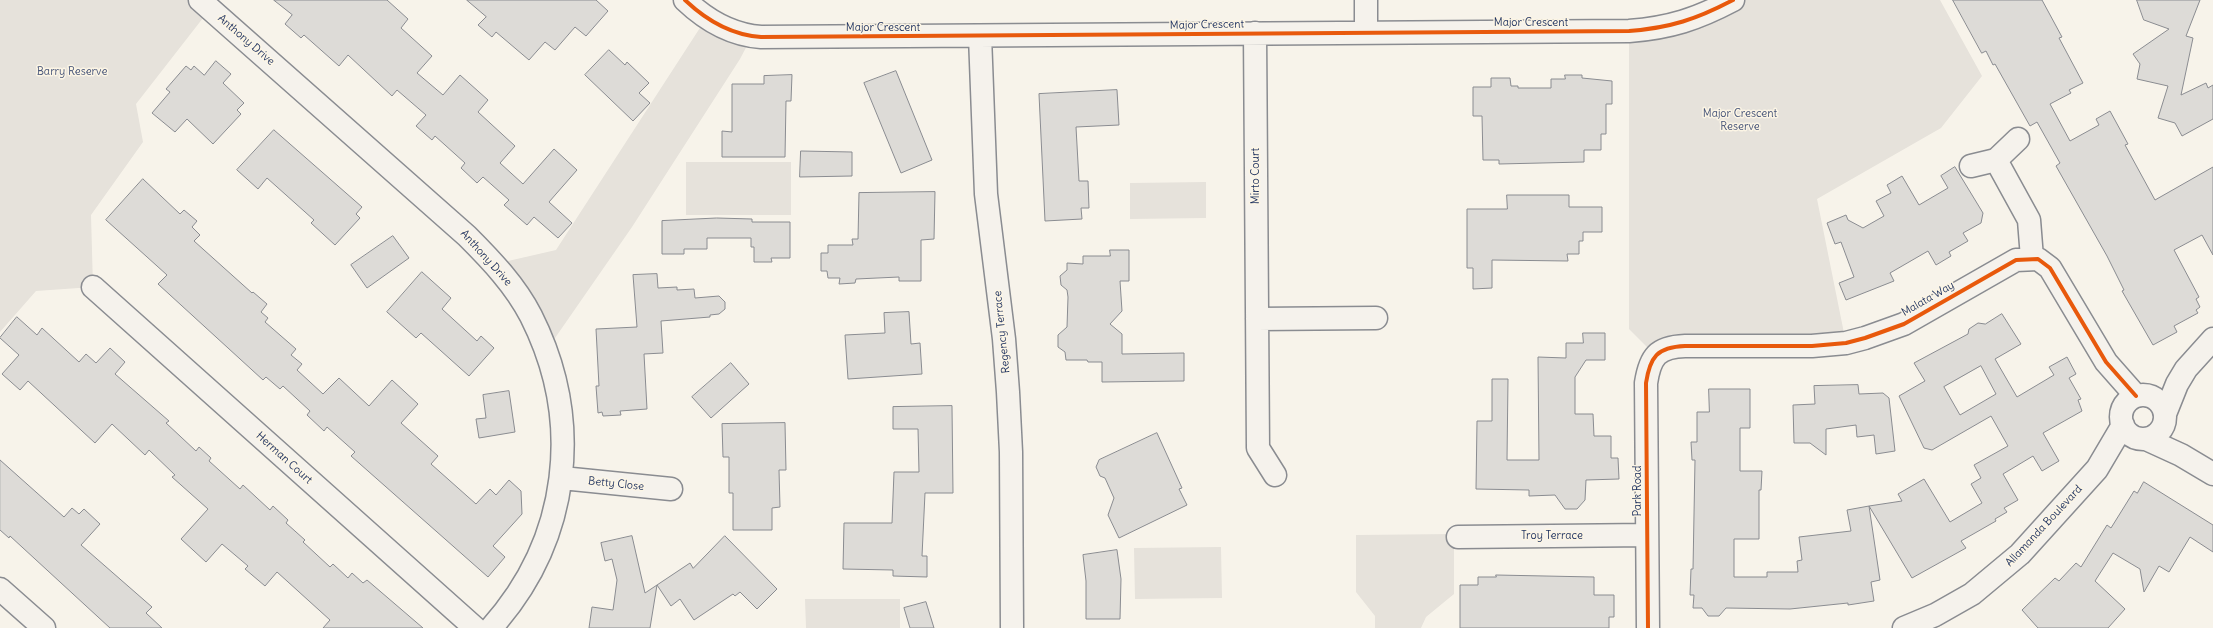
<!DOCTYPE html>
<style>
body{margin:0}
canvas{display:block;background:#f7f3ea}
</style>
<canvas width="2213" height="628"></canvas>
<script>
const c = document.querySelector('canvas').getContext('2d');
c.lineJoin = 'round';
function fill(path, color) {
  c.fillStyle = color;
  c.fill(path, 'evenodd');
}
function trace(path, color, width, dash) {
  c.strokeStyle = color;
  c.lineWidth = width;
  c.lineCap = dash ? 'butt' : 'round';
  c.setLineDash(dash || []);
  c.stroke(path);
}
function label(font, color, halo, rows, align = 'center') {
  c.font = font + ' Delius,sans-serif';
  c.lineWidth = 3;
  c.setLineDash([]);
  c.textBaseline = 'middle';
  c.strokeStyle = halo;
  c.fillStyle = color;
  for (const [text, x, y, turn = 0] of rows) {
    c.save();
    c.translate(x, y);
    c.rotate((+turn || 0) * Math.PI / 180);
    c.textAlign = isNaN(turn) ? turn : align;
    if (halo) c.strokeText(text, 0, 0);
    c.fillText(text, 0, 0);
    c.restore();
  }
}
fill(new Path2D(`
 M 0,0 L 200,0 L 210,9 L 136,104 L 143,142 L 91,215 L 93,287 L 36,291 L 0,332 Z
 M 1733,0 L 1940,0 L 1982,76 L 1941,128 L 1817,199 L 1846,343 L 1655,355 L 1629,329 L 1629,31 Z
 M 707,17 L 752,36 L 740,59 L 632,227 L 546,351 L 495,264 L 556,250 Z
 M 686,162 L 791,162 L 791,215 L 686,215 Z
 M 1206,182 L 1206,218 L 1130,219 L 1130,183 Z
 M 1454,534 L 1454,594 L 1426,617 L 1421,628 L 1375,628 L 1375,616 L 1356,592 L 1356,535 Z
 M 1221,547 L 1222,598 L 1135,599 L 1134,548 Z
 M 805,599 L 900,599 L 900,628 L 806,628 Z`), '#e6e2db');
const building = new Path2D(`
 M 274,0 L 387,0 L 408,19 L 401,28 L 432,56 L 417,73 L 443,95 L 460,75 L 488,100 L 478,112 L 515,146 L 500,163 L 523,184 L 554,149 L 577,170 L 549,202 L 572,223 L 558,238 L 534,217 L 527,225 L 504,205 L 509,200 L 483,177 L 477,183 L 461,168 L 465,163 L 435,136 L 432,140 L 416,126 L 426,115 L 397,90 L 392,96 L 348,55 L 339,66 L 304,35 L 301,38 L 285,24 L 292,15 Z
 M 467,0 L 596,0 L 608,11 L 586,36 L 575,27 L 555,50 L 545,42 L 529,60 L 496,32 L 492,37 L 478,25 L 486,17 Z
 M 1953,0 L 2042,0 L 2062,37 L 2059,38 L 2083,83 L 2069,90 L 2071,93 L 2050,104 L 2070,141 L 2099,125 L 2096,119 L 2110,111 L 2128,144 L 2125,145 L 2155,200 L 2213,167 L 2213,255 L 2202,235 L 2174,250 L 2199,297 L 2196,299 L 2200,307 L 2196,310 L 2198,313 L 2174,326 L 2177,332 L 2153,345 L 2122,291 L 2124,290 L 2107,256 L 2056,166 L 2060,163 L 2037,122 L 2030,126 L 1995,64 L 1993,65 L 1986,51 L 1982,53 Z
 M 2137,0 L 2200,0 L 2186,36 L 2193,38 L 2181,95 L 2206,83 L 2208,88 L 2213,85 L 2213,119 L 2182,136 L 2175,123 L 2158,118 L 2168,86 L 2137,79 L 2140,64 L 2133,54 L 2169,29 L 2144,20 Z
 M 609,50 L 625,65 L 627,62 L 649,83 L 639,93 L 650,103 L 633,121 L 585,75 Z
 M 216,61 L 231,74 L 223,83 L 244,103 L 237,110 L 241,114 L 213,144 L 187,119 L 175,132 L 152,113 L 170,92 L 166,89 L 186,66 L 191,70 L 194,66 L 204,75 Z
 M 896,71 L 932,160 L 901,173 L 864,83 Z
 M 792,75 L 791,101 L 786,101 L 785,157 L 722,157 L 722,131 L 732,132 L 732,84 L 764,84 L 764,76 Z
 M 1565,75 L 1582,75 L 1582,78 L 1612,81 L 1612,104 L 1606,104 L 1606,134 L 1601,134 L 1601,150 L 1584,150 L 1584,162 L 1499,164 L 1499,160 L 1483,160 L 1482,116 L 1473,116 L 1473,87 L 1491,87 L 1491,78 L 1510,78 L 1511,86 L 1518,86 L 1518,88 L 1551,88 L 1551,79 L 1565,79 Z
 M 1117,90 L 1119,125 L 1076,127 L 1079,181 L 1088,181 L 1089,208 L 1081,208 L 1082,219 L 1045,221 L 1039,94 Z
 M 274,130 L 362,207 L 356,214 L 360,218 L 335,245 L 311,223 L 314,220 L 267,178 L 258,189 L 237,170 Z
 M 801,151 L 852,152 L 852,176 L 800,177 Z
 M 1955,167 L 1983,213 L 1981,223 L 1963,233 L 1968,241 L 1949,252 L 1951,256 L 1936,265 L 1928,251 L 1890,273 L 1894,281 L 1846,300 L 1839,283 L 1854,277 L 1841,242 L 1835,244 L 1827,223 L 1846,215 L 1848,220 L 1863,228 L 1884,216 L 1876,201 L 1891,193 L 1887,185 L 1902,176 L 1919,205 L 1948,188 L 1941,176 Z
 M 143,179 L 180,214 L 184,210 L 197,221 L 192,227 L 200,235 L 194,241 L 252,293 L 253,292 L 267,304 L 261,312 L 268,318 L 265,322 L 296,349 L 291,355 L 302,364 L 297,370 L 323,394 L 339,378 L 369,406 L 392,380 L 418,404 L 401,423 L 438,456 L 431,464 L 476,504 L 490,489 L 496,495 L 509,480 L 521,491 L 522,514 L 493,546 L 505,557 L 488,577 L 351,456 L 355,452 L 327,427 L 324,431 L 307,415 L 310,411 L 283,386 L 280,389 L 266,377 L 263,380 L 158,284 L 167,275 L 106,220 Z
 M 935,192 L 934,239 L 921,240 L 921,281 L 899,281 L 899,277 L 856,279 L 855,283 L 839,284 L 840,278 L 828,278 L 827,271 L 821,271 L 821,253 L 828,253 L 828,245 L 853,245 L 852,239 L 858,239 L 859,193 Z
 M 1507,195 L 1569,195 L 1569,207 L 1602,207 L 1602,232 L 1583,232 L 1583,241 L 1579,241 L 1579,254 L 1567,254 L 1568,261 L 1492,260 L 1492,288 L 1473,289 L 1473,268 L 1467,268 L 1467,209 L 1507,209 Z
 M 717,218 L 752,219 L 752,222 L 790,222 L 790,258 L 771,258 L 772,262 L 754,262 L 754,247 L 751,247 L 751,238 L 707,238 L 707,249 L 684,249 L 684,254 L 662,254 L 662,221 Z
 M 393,236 L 409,258 L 367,288 L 351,265 Z
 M 1110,250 L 1129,250 L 1129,281 L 1120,281 L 1122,311 L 1110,324 L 1122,334 L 1122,354 L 1184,353 L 1184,381 L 1102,382 L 1102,362 L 1088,362 L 1087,360 L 1066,360 L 1065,352 L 1058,347 L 1058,335 L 1067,327 L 1068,297 L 1067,290 L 1061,285 L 1060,276 L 1067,270 L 1067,263 L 1083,264 L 1083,256 L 1110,256 Z
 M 422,272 L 451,298 L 442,309 L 477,341 L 481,336 L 494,348 L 469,376 L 421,333 L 416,338 L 387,312 Z
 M 657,274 L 658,288 L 677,287 L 677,290 L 694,289 L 695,298 L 719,296 L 725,302 L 725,309 L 719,314 L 710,315 L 710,317 L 661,321 L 663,353 L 644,354 L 647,409 L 620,411 L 621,415 L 603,416 L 602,412 L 598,413 L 596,386 L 599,386 L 596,329 L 637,327 L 633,275 Z
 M 909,312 L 911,344 L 920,343 L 922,374 L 848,379 L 845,335 L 885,333 L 884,313 Z
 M 2002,314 L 2021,344 L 1995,359 L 2017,397 L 2054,375 L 2049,367 L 2067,357 L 2076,374 L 2069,378 L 2081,399 L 2078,400 L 2082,411 L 2043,433 L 2059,461 L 2042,471 L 2033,456 L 2003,474 L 2018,500 L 2004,508 L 2007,512 L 1995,519 L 1996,521 L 1961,541 L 1966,548 L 1912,578 L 1869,506 L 1902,501 L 1898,494 L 1924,479 L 1950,522 L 1982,503 L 1971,484 L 1981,478 L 1974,465 L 2008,446 L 1991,416 L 1932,450 L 1924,448 L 1899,396 L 1925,381 L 1914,363 L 1968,334 L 1969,329 L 1978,323 L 1985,324 ZM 1981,366 L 1996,394 L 1960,415 L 1944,387 Z
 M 17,317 L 37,335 L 42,328 L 79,362 L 86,354 L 96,363 L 110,348 L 125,362 L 115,374 L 169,421 L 166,423 L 196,451 L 199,447 L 211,458 L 209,461 L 240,489 L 243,485 L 270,510 L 273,506 L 288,520 L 286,523 L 305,540 L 303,542 L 330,567 L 333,564 L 348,578 L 352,573 L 363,583 L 367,580 L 423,628 L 323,628 L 330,620 L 277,572 L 265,586 L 245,569 L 248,566 L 222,544 L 206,562 L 181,539 L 208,509 L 172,477 L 175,475 L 149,450 L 145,455 L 112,424 L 95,443 L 28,381 L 20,390 L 2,374 L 19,355 L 0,338 Z
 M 1583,333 L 1605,333 L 1605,360 L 1586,360 L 1575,377 L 1575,414 L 1593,414 L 1594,436 L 1611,436 L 1611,458 L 1618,458 L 1619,479 L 1586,480 L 1585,500 L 1577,509 L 1565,509 L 1555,495 L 1529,496 L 1529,490 L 1476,489 L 1477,421 L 1492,421 L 1492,379 L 1508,379 L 1507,460 L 1539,460 L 1538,357 L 1566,358 L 1566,343 L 1583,343 Z
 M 731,363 L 749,384 L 711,418 L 692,397 Z
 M 1858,385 L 1859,394 L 1883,393 L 1889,398 L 1895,451 L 1876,454 L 1874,435 L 1857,437 L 1856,425 L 1826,429 L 1826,455 L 1810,443 L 1794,443 L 1793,405 L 1815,404 L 1814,386 Z
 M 1709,389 L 1750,389 L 1750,428 L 1740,428 L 1740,471 L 1762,471 L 1761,490 L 1759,490 L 1759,539 L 1734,539 L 1734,577 L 1767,577 L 1767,572 L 1798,572 L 1797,561 L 1802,560 L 1799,537 L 1851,531 L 1847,510 L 1869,506 L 1880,580 L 1871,582 L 1874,601 L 1848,605 L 1848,603 L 1790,609 L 1726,608 L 1719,616 L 1708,616 L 1702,608 L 1693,608 L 1694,595 L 1690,595 L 1691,569 L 1693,569 L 1695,460 L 1692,460 L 1691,442 L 1697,442 L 1697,412 L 1709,412 Z
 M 509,391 L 515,432 L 479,438 L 476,419 L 486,418 L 483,395 Z
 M 952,406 L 953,493 L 925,493 L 922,556 L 927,556 L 927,577 L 893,576 L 893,570 L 843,569 L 844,523 L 892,523 L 894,472 L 919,472 L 918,429 L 893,429 L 893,407 Z
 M 785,423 L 786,470 L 779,470 L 780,507 L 772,508 L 772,530 L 733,530 L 733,493 L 729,493 L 729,457 L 723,457 L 722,424 Z
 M 1157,433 L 1182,488 L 1179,489 L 1187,505 L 1119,538 L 1108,515 L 1114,498 L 1105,478 L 1100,476 L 1096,467 L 1099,460 Z
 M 0,460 L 64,517 L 72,508 L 79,514 L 84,509 L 100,524 L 81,545 L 152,607 L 146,613 L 162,628 L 110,628 L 10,536 L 9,538 L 0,530 Z
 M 2144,482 L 2213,525 L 2213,552 L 2190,537 L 2169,572 L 2159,566 L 2144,592 L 2140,569 L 2113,553 L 2095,581 L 2125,609 L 2108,628 L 2038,628 L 2022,610 L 2055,578 L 2059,581 L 2076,563 L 2081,567 L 2107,525 L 2111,528 L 2134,491 L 2137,493 Z
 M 632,536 L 645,593 L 657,585 L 650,628 L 589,628 L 592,607 L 613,610 L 617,580 L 612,559 L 605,561 L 601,543 Z
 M 725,536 L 777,589 L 757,609 L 740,592 L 735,596 L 733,594 L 694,620 L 680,599 L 671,606 L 657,585 L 690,563 L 693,568 Z
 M 1117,550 L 1121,579 L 1120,619 L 1086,619 L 1086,581 L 1083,555 Z
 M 1496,575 L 1594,577 L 1594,595 L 1614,595 L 1614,617 L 1609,617 L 1609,628 L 1460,628 L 1460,585 L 1478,585 L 1478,577 L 1496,577 Z
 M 926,602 L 934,628 L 910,628 L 904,608 Z`);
fill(building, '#dddbd7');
trace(building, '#8a8c91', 1);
const minor = new Path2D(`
 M 200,0 L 467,236 C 491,260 515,285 531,316 C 584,421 570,540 491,628
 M 685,0 C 706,20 732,35 761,37 L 1629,31 C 1670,28 1697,19 1733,0
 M 1366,0 L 1366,32
 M 1255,33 L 1258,448 L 1275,475
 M 980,36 L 986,194 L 1004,339 L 1008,392 L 1011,452 L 1012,628
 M 1996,160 L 2029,220 L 2032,258
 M 1971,166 L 1996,160 L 2018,139
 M 93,287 L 475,628
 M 1257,319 L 1376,318
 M2121 417a22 22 0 1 1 44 0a22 22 0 1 1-44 0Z
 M 2165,414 L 2177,384 L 2186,369 L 2213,339
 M 2146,439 L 2181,455 L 2213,474
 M 562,478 L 671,489
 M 1458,537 L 1647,535
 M 0,589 L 44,628
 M 1648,628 L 1646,383 C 1650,357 1657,347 1685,346 L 1812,346 L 1846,343 L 1865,338 L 1904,324 L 2016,260 L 2038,259 L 2050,268 L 2106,362 L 2136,396
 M 1904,628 L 1935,615 L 1972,594 L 2020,554 L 2097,469 L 2123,425`);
trace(minor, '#8a8c91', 25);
trace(minor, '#f5f2ec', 22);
trace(new Path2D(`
 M 685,0 C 706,20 732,35 761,37 L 1629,31 C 1670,28 1697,19 1733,0
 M 1648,628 L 1646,383 C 1650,357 1657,347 1685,346 L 1812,346 L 1846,343 L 1865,338 L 1904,324 L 2016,260 L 2038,259 L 2050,268 L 2106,362 L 2136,396`), '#e8590c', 4);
label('11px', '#1b2f5e', '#fcf5e5', [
 ["Major Crescent",1531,23],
 ["Major Crescent",1207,25,-1],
 ["Major Crescent",883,28],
 ["Anthony Drive",246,40,41],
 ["Mirto Court",1256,176,-90],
 ["Anthony Drive",486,258,48],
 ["Malata Way",1928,299,-30],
 ["Regency Terrace",1002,332,-96],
 ["Herman Court",284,458,42],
 ["Betty Close",616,484,6],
 ["Park Road",1638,491,-90],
 ["Allamanda Boulevard",2044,526,-47],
 ["Troy Terrace",1552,536]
]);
label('11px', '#425176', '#fcf5e5', [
 ["Barry Reserve",72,72],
 ["Major Crescent",1740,114],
 ["Reserve",1740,127]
]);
</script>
